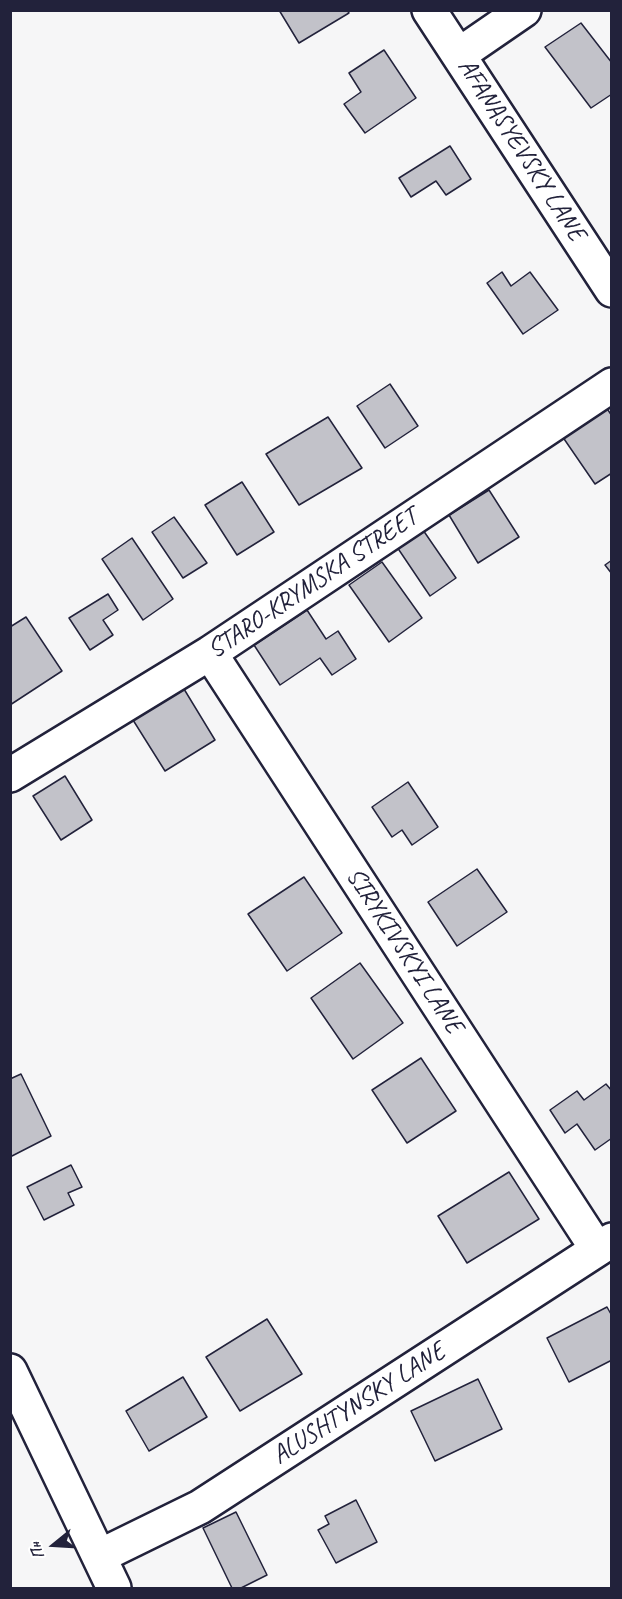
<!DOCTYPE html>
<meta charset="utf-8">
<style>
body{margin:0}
#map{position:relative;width:622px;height:1599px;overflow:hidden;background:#f6f6f7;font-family:Caveat,sans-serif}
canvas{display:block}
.frame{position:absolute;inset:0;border:12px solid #22223b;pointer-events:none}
.north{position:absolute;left:24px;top:1515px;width:60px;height:60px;-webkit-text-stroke:4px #fff;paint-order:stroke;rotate:252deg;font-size:16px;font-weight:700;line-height:24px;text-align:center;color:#22223b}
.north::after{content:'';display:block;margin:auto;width:21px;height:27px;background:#22223b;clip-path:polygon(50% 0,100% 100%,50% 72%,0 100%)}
</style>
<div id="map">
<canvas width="622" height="1599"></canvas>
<div class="frame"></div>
<div class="north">Пн</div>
</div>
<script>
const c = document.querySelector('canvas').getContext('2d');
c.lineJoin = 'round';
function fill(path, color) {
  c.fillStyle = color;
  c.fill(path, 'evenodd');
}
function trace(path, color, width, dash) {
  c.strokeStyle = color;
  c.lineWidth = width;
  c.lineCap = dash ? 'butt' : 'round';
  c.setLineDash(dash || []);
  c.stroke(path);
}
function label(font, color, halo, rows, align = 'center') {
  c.font = font + ' Caveat,sans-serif';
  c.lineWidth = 6;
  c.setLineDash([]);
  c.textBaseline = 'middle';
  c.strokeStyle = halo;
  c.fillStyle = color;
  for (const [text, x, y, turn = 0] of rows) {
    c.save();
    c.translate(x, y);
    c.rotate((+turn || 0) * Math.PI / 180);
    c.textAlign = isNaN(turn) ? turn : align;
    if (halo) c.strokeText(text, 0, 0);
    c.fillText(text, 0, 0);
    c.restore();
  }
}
const building = new Path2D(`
 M 279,10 L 347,10 L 349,13 L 299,43 Z
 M 581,23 L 612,63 L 612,94 L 591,108 L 545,47 Z
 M 384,50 L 416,98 L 365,133 L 344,104 L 361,92 L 349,73 Z
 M 450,146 L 471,179 L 446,195 L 436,181 L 411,197 L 399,178 Z
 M 502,272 L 511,286 L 530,272 L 558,310 L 523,334 L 487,283 Z
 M 390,384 L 418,426 L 385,448 L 357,406 Z
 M 604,404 L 612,416 L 612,473 L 595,484 L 560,433 Z
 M 328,417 L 362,468 L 299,505 L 266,454 Z
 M 242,482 L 274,532 L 237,555 L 205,505 Z
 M 489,490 L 519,537 L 478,563 L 449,515 Z
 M 174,517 L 207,563 L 183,578 L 152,532 Z
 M 423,530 L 456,578 L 430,596 L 397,547 Z
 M 132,538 L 173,599 L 143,620 L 102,559 Z
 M 612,560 L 612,574 L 605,565 Z
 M 382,562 L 422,618 L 389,642 L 349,585 Z
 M 108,594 L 118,610 L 103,620 L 113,635 L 90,650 L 69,618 Z
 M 307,610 L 326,639 L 338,631 L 356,659 L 332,675 L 320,658 L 280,685 L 254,645 Z
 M 26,617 L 62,671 L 10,705 L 10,627 Z
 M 184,689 L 215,740 L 165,771 L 133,720 Z
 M 65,776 L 92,820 L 61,840 L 33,796 Z
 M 408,782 L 438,827 L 412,845 L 402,830 L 392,837 L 372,807 Z
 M 477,869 L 507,912 L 457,946 L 428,902 Z
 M 304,877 L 342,933 L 287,971 L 248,914 Z
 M 360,963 L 403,1023 L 353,1059 L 311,998 Z
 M 421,1058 L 456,1111 L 407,1143 L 372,1090 Z
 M 21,1074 L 51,1136 L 10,1157 L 10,1079 Z
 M 606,1084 L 612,1091 L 612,1138 L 595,1150 L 577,1124 L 565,1133 L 550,1110 L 577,1091 L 584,1100 Z
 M 71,1165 L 82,1187 L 68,1193 L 74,1205 L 44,1220 L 27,1187 Z
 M 509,1172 L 539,1219 L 467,1263 L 438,1216 Z
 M 607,1307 L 612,1316 L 612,1360 L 569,1382 L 547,1338 Z
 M 267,1319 L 302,1374 L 240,1411 L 206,1357 Z
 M 183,1377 L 207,1417 L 149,1451 L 126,1411 Z
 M 478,1379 L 502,1429 L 435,1461 L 411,1411 Z
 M 356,1500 L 377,1542 L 336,1563 L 318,1530 L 329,1524 L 325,1516 Z
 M 236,1512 L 267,1575 L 241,1588 L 232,1588 L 203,1528 Z`);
fill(building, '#c2c2c9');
trace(building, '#22223b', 1.5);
const street = new Path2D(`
 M 460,54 L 524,10
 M 210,653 L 597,1249
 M 10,775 L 210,653 L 612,385
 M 10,1371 L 114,1588
 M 100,1556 L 200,1507 L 612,1240`);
const secondary = new Path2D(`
 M 429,10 L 612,290`);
trace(street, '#22223b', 38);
trace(secondary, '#22223b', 38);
trace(street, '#fff', 33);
trace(secondary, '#fff', 33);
label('26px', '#22223b', '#fff', [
 ["AFANASYEVSKY LANE",521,150,57],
 ["STARO-KRYMSKA STREET",313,584,-34],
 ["SIRYKIVSKYI LANE",404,951,57],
 ["ALUSHTYNSKY LANE",359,1404,-33]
]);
</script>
